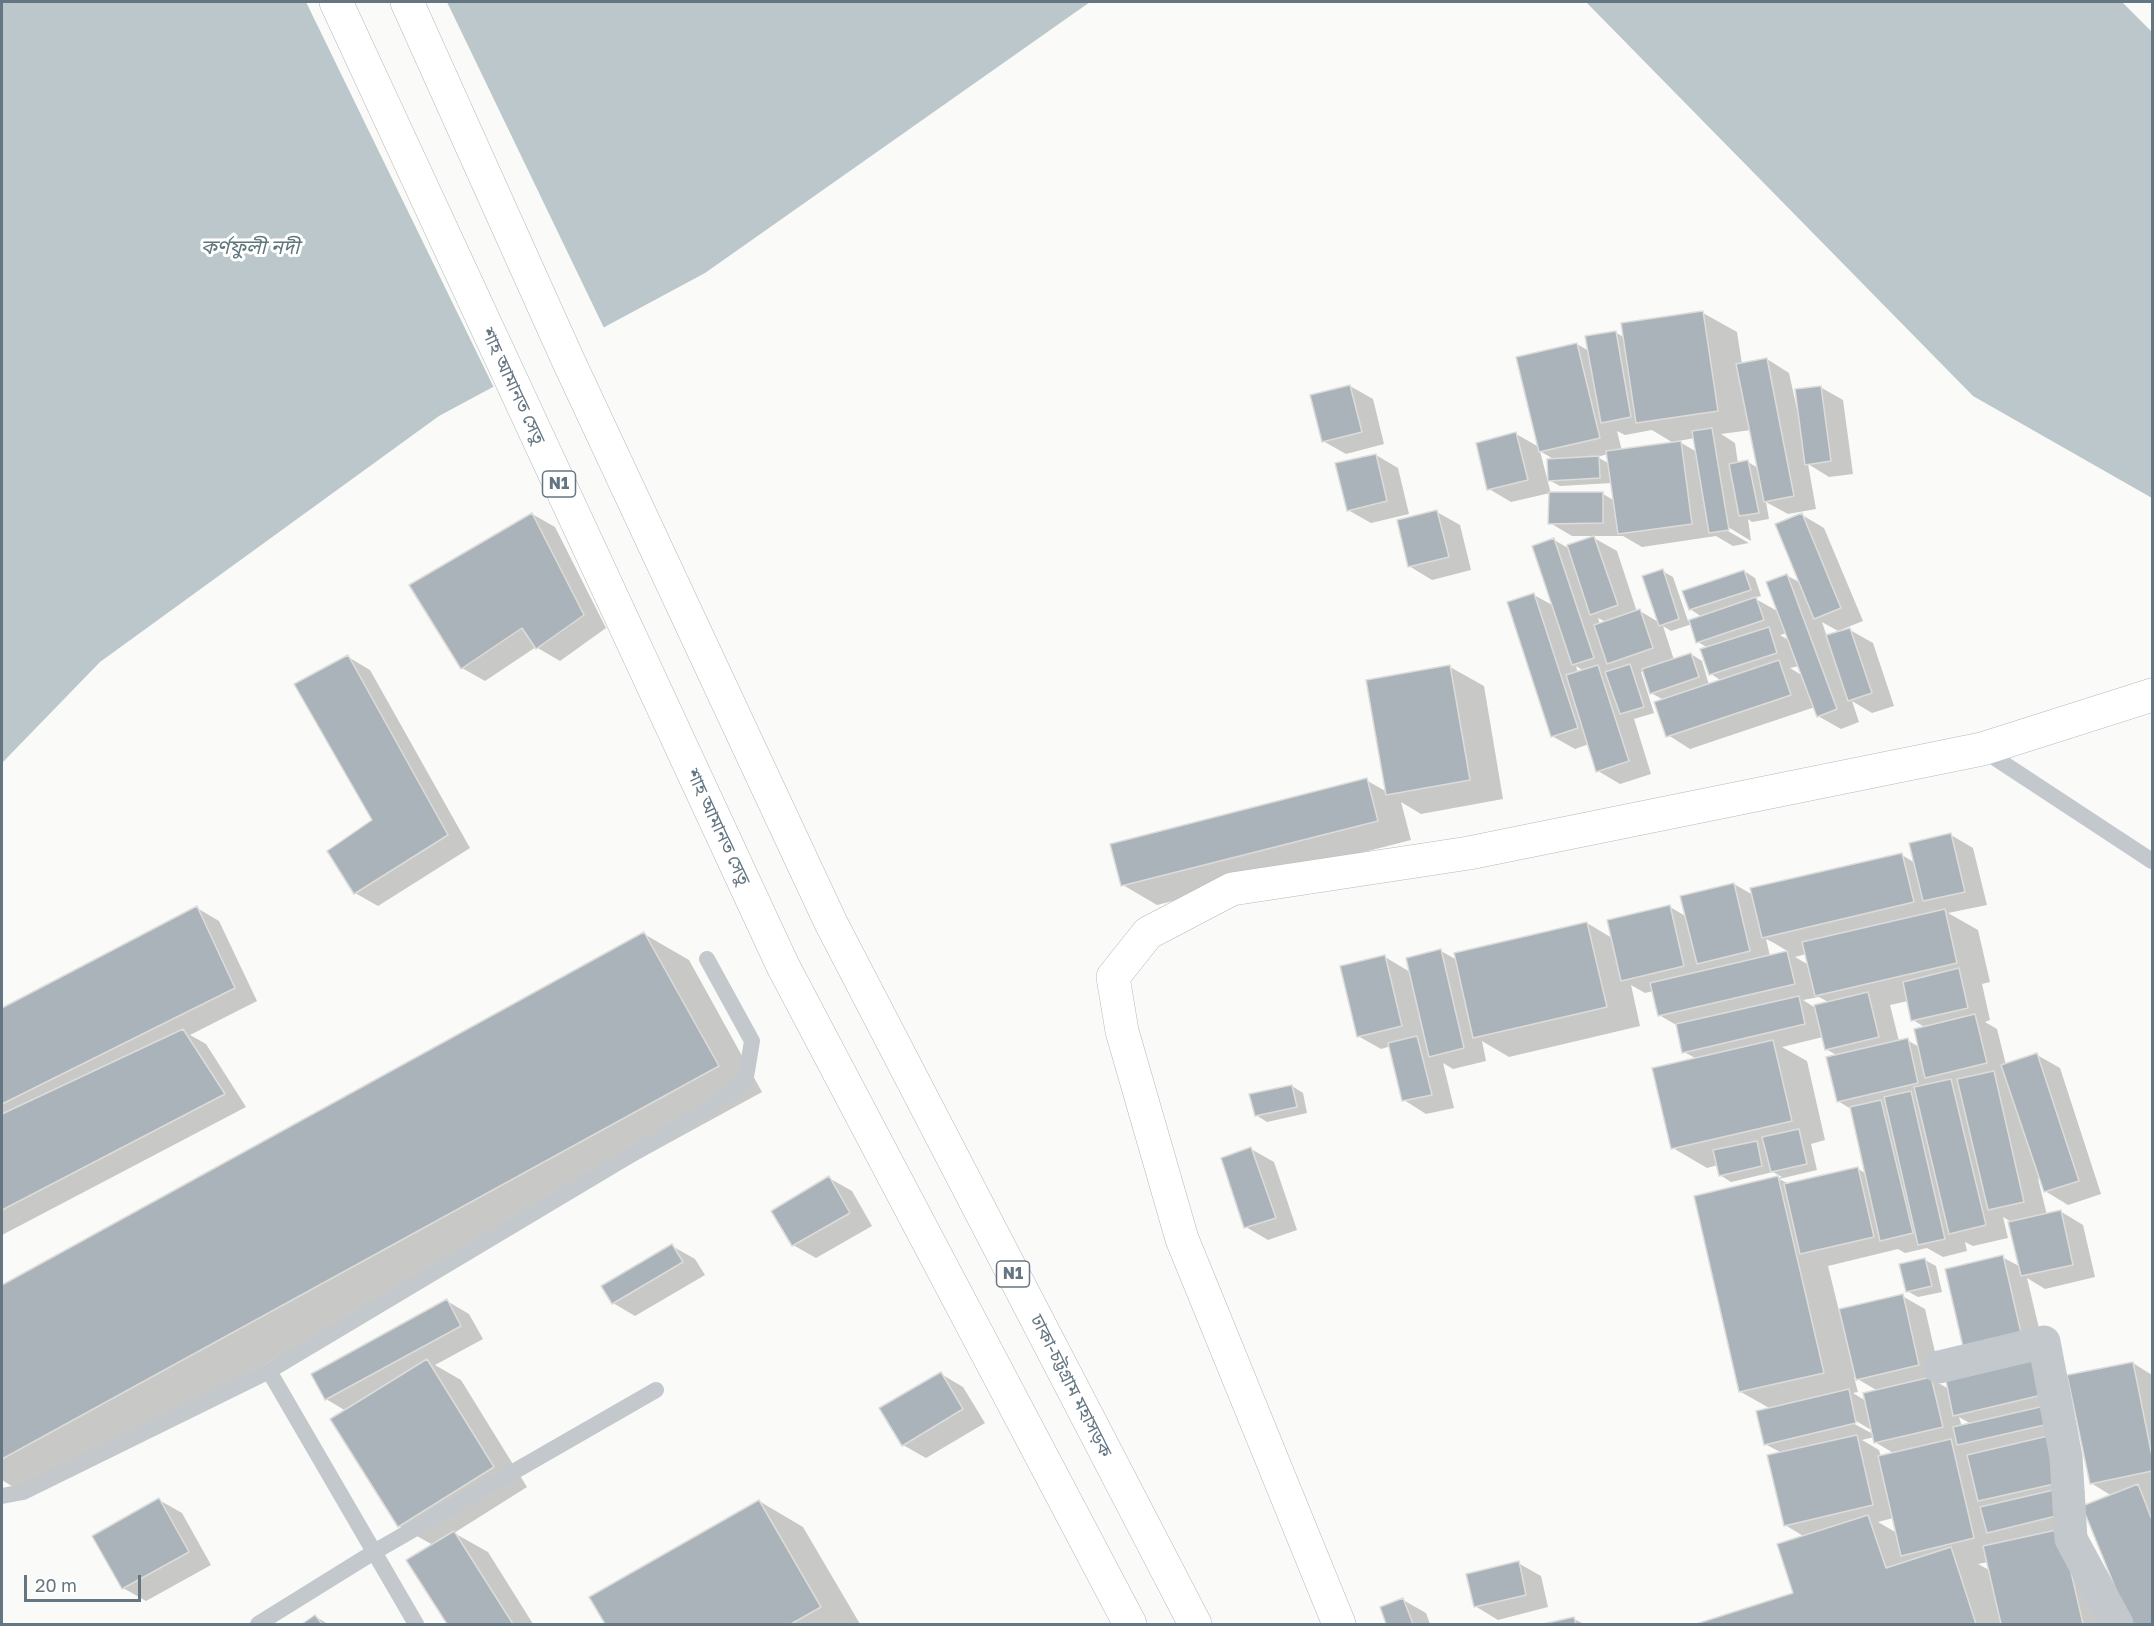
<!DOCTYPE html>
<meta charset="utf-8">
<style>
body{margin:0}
#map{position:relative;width:2154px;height:1626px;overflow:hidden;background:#fafaf8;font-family:"Golos Text",sans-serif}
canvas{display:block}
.frame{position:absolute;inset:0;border:3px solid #657683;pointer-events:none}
.scale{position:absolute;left:24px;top:1575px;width:117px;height:27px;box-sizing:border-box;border:3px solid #657683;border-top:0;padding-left:8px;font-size:18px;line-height:21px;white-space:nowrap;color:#657683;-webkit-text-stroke:4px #fff;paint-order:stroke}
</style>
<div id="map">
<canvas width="2154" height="1626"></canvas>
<div class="frame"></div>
<div class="scale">20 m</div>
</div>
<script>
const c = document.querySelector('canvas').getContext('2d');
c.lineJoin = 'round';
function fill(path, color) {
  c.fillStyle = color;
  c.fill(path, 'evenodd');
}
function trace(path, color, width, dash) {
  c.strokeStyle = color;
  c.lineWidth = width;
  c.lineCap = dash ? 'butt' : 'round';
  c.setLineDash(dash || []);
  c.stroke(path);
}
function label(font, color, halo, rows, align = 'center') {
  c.font = font + ' "Golos Text","Noto Sans Bengali",sans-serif';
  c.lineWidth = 6;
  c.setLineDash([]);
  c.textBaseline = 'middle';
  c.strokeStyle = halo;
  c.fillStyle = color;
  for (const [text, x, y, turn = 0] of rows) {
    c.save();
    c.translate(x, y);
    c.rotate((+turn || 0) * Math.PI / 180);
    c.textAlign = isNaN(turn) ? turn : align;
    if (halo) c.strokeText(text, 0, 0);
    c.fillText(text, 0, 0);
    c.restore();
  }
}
fill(new Path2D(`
 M 2,2 L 1090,2 L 705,273 L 439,416 L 100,662 L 2,763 Z
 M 1586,2 L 2122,2 L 2152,32 L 2152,498 L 1973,396 Z`), '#bbc7cb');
fill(new Path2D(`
 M 306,2 L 447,2 L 605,330 L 495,390 Z`), '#fafaf8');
fill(new Path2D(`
 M 1703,313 L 1737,332 L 1742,364 L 1767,359 L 1789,373 L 1797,409 L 1820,387 L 1843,400 L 1853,474 L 1829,477 L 1808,464 L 1816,509 L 1788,514 L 1766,502 L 1769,519 L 1752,522 L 1748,519 L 1751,541 L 1728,527 L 1728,531 L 1749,543 L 1733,546 L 1716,536 L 1642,547 L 1623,536 L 1572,536 L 1550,523 L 1550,493 L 1511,502 L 1489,489 L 1516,434 L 1539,447 L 1577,344 L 1589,351 L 1615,332 L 1625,338 ZM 1652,430 L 1675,444 L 1622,451 L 1617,431 L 1625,435 ZM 1751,430 L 1758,468 L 1748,462 L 1738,464 L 1735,443 L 1721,434 ZM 1695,438 L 1697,452 L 1678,441 ZM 1540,451 L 1555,460 L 1549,480 L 1560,486 L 1612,483 L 1615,501 L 1603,494 L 1551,494 ZM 1608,454 L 1610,464 L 1597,457 Z
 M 1350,386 L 1373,399 L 1384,444 L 1346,454 L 1323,441 Z
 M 1376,455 L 1398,468 L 1409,514 L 1371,523 L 1348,510 Z
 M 1437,512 L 1460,525 L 1471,570 L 1432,580 L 1409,566 Z
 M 532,514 L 555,527 L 606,628 L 560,661 L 536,647 L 485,681 L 462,668 L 411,585 Z
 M 1802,515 L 1824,528 L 1863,621 L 1838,631 L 1822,622 L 1827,637 L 1850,630 L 1873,643 L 1894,706 L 1872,713 L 1852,701 L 1859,722 L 1841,729 L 1818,716 L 1815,707 L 1690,749 L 1668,735 L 1664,700 L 1651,693 L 1644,671 L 1641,672 L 1654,713 L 1634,719 L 1651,774 L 1620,784 L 1598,771 L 1589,744 L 1575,749 L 1552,736 L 1534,595 L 1554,606 L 1554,540 L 1570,549 L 1594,538 L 1617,551 L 1637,612 L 1640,611 L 1660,623 L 1662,571 L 1673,577 L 1688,621 L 1702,617 L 1690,609 L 1744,571 L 1755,578 L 1761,596 L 1754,598 L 1779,612 L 1786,575 L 1801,583 ZM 1598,618 L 1606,622 L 1600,624 ZM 1692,624 L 1698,642 L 1708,648 L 1711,674 L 1722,681 L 1709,685 L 1702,661 L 1691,654 L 1674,660 L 1663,626 L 1671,631 ZM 1787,633 L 1790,641 L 1780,635 ZM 1576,666 L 1584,671 L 1578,673 ZM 1799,666 L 1803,676 L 1790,668 Z
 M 348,657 L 370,670 L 470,848 L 378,906 L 355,893 L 374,820 Z
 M 1450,667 L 1484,686 L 1503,799 L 1421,814 L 1401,802 L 1411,840 L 1157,905 L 1123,885 L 1366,780 L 1387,792 Z
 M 1951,835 L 1973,848 L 1987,905 L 1948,913 L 1978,930 L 1990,982 L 1982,984 L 1990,1020 L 1985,1022 L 1997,1029 L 2006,1065 L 2037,1055 L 2060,1068 L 2101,1194 L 2068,1205 L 2045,1191 L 2041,1179 L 2038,1179 L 2047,1215 L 2060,1211 L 2083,1225 L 2095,1277 L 2045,1289 L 2027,1278 L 2044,1349 L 1988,1363 L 2002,1257 L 2021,1267 L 2013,1223 L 2003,1217 L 2008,1238 L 1973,1246 L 1965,1242 L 1967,1251 L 1943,1257 L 1927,1248 L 1905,1253 L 1898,1249 L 1828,1266 L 1839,1311 L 1902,1296 L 1925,1309 L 1941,1378 L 1933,1380 L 1949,1389 L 2038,1361 L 2075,1450 L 2085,1494 L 2070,1498 L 2064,1532 L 2112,1624 L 1700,1624 L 1795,1594 L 1805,1537 L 1785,1525 L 1782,1453 L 1765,1444 L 1771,1409 L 1741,1392 L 1695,1197 L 1782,1177 L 1773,1172 L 1731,1182 L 1720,1175 L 1718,1165 L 1707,1168 L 1673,1148 L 1697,1059 L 1684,1052 L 1678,1026 L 1659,1015 L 1653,991 L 1645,993 L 1631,985 L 1640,1026 L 1509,1057 L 1482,1041 L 1486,1061 L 1453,1069 L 1443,1063 L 1454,1108 L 1426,1114 L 1404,1100 L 1391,1046 L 1381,1049 L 1358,1036 L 1385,957 L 1410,972 L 1441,951 L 1457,960 L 1587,923 L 1612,938 L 1670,907 L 1687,917 L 1734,884 L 1753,895 L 1902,855 L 1915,863 ZM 1766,939 L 1774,943 L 1789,952 L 1770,956 ZM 1806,954 L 1809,965 L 1795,957 ZM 1819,997 L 1830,1003 L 1814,1007 L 1803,1000 ZM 1908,1001 L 1913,1020 L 1926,1028 L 1919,1047 L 1907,1040 L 1899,1041 L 1890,1005 ZM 1823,1037 L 1826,1049 L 1838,1056 L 1838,1101 L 1851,1109 L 1866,1174 L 1857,1168 L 1789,1184 L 1779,1179 L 1817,1170 L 1811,1144 L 1825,1140 L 1807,1061 L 1782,1047 ZM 1854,1377 L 1878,1391 L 1866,1401 L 1853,1393 L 1858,1392 ZM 1959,1417 L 1971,1424 L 1962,1427 ZM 1851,1418 L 1873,1431 L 1873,1434 L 1849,1421 ZM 1874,1437 L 1875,1442 L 1895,1454 L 1881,1457 L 1879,1450 L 1862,1440 ZM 1893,1518 L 1897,1533 L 1878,1522 ZM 1988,1562 L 1991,1571 L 1978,1564 Z
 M 197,908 L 219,921 L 257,1001 L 190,1035 L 206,1044 L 246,1107 L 2,1235 L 2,1010 Z
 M 644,934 L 689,960 L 762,1092 L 26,1495 L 2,1480 L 2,1287 Z
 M 1292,1086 L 1303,1093 L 1307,1113 L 1267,1122 L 1256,1115 Z
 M 1251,1149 L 1274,1162 L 1297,1230 L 1268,1240 L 1246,1227 Z
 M 829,1178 L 852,1191 L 872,1226 L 816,1258 L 793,1245 Z
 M 672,1246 L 695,1259 L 705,1275 L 635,1316 L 613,1303 Z
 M 1925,1260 L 1936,1266 L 1942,1292 L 1918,1297 L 1907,1291 Z
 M 447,1301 L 469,1314 L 483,1339 L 435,1365 L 461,1380 L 527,1487 L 454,1533 L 488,1552 L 533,1624 L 448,1624 L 408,1560 L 433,1545 L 399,1526 L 346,1411 L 326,1399 Z
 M 2133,1363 L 2152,1375 L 2152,1624 L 2132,1624 L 2112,1496 L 2091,1483 Z
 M 941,1374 L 963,1387 L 985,1423 L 926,1458 L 903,1445 Z
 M 159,1500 L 182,1513 L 211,1565 L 146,1601 L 123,1588 Z
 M 759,1501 L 803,1527 L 860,1624 L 606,1624 L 591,1598 Z
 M 1518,1563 L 1541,1576 L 1548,1607 L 1498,1620 L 1475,1606 Z
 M 1403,1600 L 1426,1613 L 1430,1624 L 1388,1624 L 1381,1608 Z
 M 316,1617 L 328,1624 L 304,1624 Z
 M 1574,1619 L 1584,1624 L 1550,1624 Z`), '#0003');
const building = new Path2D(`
 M 1703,311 L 1718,411 L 1636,423 L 1621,323 Z
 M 1616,331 L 1631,417 L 1601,423 L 1585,336 Z
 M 1577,343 L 1600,438 L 1539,452 L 1516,357 Z
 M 1767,358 L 1794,496 L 1764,502 L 1736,364 Z
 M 1350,385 L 1362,432 L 1322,442 L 1310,395 Z
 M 1821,386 L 1831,461 L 1805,465 L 1795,389 Z
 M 1712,428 L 1729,530 L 1709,533 L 1692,431 Z
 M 1516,432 L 1528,480 L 1487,490 L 1476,443 Z
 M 1681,441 L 1692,524 L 1618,534 L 1606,451 Z
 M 1376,454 L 1387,501 L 1347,511 L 1335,463 Z
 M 1599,456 L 1600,478 L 1548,481 L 1547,459 Z
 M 1748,460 L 1759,513 L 1739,516 L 1729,464 Z
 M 1549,492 L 1603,492 L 1603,523 L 1548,524 Z
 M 1437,510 L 1449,557 L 1408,567 L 1397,520 Z
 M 532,513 L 584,615 L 536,649 L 522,628 L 461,669 L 409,585 Z
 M 1802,513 L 1841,608 L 1814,619 L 1775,524 Z
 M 1594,536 L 1618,605 L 1590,615 L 1567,545 Z
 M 1554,538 L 1594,658 L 1572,665 L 1532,546 Z
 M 1663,569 L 1679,619 L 1659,626 L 1642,576 Z
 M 1744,570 L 1751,590 L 1689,610 L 1682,591 Z
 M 1787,574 L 1837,709 L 1817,717 L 1766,582 Z
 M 1534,593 L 1578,728 L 1551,737 L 1507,602 Z
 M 1756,597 L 1764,620 L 1696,643 L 1689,620 Z
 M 1640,609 L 1653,648 L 1607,664 L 1594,625 Z
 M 1769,627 L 1777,653 L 1709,675 L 1700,649 Z
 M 1850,628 L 1872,693 L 1848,701 L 1826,635 Z
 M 1691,653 L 1699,677 L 1650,694 L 1642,669 Z
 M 348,655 L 448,835 L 354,894 L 327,851 L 372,820 L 294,684 Z
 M 1779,660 L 1791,695 L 1666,737 L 1654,702 Z
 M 1630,664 L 1644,707 L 1620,714 L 1605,672 Z
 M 1450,665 L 1470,780 L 1386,795 L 1366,680 Z
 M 1598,665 L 1629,761 L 1596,772 L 1566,675 Z
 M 1367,778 L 1378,821 L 1121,886 L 1110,844 Z
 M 1951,833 L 1965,892 L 1923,901 L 1909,843 Z
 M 1902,853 L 1914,902 L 1762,938 L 1750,888 Z
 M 1734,883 L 1750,951 L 1697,964 L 1680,896 Z
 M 1670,905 L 1684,966 L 1621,981 L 1607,920 Z
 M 197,906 L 235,988 L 2,1104 L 2,1008 Z
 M 1945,909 L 1957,963 L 1815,996 L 1802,942 Z
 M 1587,922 L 1607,1007 L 1473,1038 L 1454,953 Z
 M 644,932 L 719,1066 L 2,1459 L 2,1285 Z
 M 1441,949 L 1464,1048 L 1429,1057 L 1406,958 Z
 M 1787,951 L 1795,984 L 1658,1016 L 1650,983 Z
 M 1385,955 L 1402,1026 L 1357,1037 L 1340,966 Z
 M 1959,968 L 1968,1008 L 1911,1021 L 1903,982 Z
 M 1868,992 L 1879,1037 L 1825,1050 L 1814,1005 Z
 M 1799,996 L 1805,1024 L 1682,1053 L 1676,1024 Z
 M 1975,1014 L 1987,1063 L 1925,1078 L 1914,1029 Z
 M 183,1029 L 225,1094 L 2,1210 L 2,1114 Z
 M 1417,1036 L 1432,1095 L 1402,1101 L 1388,1043 Z
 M 1908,1038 L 1918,1083 L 1837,1102 L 1826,1057 Z
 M 1773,1040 L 1792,1121 L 1671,1149 L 1652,1068 Z
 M 2037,1053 L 2079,1181 L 2044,1192 L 2001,1065 Z
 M 1994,1071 L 2024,1202 L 1988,1210 L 1957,1079 Z
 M 1951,1079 L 1986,1225 L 1949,1234 L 1914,1087 Z
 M 1292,1085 L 1297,1107 L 1255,1116 L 1249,1094 Z
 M 1911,1091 L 1945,1239 L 1918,1245 L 1884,1097 Z
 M 1881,1100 L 1913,1233 L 1880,1241 L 1850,1107 Z
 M 1799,1129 L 1807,1164 L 1771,1172 L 1762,1137 Z
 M 1757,1141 L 1762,1166 L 1719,1176 L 1713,1150 Z
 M 1251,1147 L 1276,1218 L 1244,1228 L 1221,1158 Z
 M 1858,1167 L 1874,1237 L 1800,1254 L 1784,1184 Z
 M 829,1176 L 850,1213 L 792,1246 L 771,1211 Z
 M 1778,1176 L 1824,1373 L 1739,1392 L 1694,1196 Z
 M 2061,1210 L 2073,1265 L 2021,1276 L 2008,1222 Z
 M 672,1244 L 683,1262 L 612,1304 L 601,1286 Z
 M 2003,1255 L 2022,1337 L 1964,1351 L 1945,1269 Z
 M 1925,1258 L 1932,1286 L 1906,1292 L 1899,1264 Z
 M 1903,1294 L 1919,1365 L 1856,1380 L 1839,1309 Z
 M 447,1299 L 461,1326 L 325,1400 L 311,1374 Z
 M 427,1359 L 494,1467 L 398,1527 L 330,1419 Z
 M 2038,1359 L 2046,1394 L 1953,1416 L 1946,1381 Z
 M 2133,1362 L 2152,1456 L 2152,1471 L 2090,1484 L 2067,1375 Z
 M 941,1372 L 963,1409 L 902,1446 L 879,1408 Z
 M 1931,1377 L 1943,1427 L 1874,1443 L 1863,1393 Z
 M 1849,1389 L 1856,1423 L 1764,1445 L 1756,1411 Z
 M 2049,1405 L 2053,1423 L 1957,1445 L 1953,1427 Z
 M 1857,1435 L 1873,1505 L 1784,1526 L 1767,1455 Z
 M 2052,1435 L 2063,1482 L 1978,1501 L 1967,1455 Z
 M 1951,1439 L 1974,1538 L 1901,1556 L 1878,1456 Z
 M 2138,1484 L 2152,1520 L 2152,1624 L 2130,1624 L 2082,1506 Z
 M 2058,1489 L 2064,1514 L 1987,1533 L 1980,1507 Z
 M 159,1498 L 189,1552 L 122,1589 L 92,1536 Z
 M 759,1500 L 821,1607 L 791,1624 L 605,1624 L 589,1597 Z
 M 1868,1515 L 1886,1568 L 1951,1547 L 1976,1624 L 1696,1624 L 1793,1593 L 1777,1544 Z
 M 2061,1529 L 2083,1624 L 2001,1624 L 1983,1546 Z
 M 454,1531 L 513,1624 L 447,1624 L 406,1560 Z
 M 1519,1561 L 1526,1595 L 1474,1607 L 1466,1574 Z
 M 1403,1598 L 1413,1624 L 1386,1624 L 1380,1607 Z
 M 315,1615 L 322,1624 L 302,1624 Z
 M 1574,1617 L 1576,1624 L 1543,1624 Z`);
fill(building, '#aab3b9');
trace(building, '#dcdcda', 1.5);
const secondary = new Path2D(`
 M 1339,1624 L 1182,1239 L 1122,1031 L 1113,977 L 1148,933 L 1232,889 L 1469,853 L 1982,749 L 2152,695`);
const highway = new Path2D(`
 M 336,2 L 783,966 L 1130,1624
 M 407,2 L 568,360 L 831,923 L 1195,1624`);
trace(secondary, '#b3babf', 34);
trace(highway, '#b4b9bd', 34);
trace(new Path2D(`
 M 1983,750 L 2152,861
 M 269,1371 L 416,1624
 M 2,1496 L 23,1492 L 269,1371 L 701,1113 L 745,1083 L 752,1041 L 707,959
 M 258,1624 L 374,1552 L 656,1390`), '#c3c8cc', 16);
trace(new Path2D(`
 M 1939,1367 L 2044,1342 L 2066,1457 L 2071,1539 L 2117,1624`), '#c3c8cc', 33);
trace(secondary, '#fff', 33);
trace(highway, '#fff', 33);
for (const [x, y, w] of [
 [559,484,33],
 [1013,1274,33]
]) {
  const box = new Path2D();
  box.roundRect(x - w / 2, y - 13, w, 26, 4.5);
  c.fillStyle = '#fff';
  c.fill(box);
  trace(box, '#657683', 1.5);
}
label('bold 16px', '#657683', null, [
 ["N1",559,484],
 ["N1",1013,1274]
]);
label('18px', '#657683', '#fff', [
 ["শাহ আমানত সেতু",513,386,65],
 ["শাহ আমানত সেতু",718,827,65],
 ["ঢাকা-চট্টগ্রাম মহাসড়ক",1071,1386,63]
]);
label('italic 20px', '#60757c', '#fff', [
 ["কর্ণফুলী নদী",250,248]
]);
</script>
